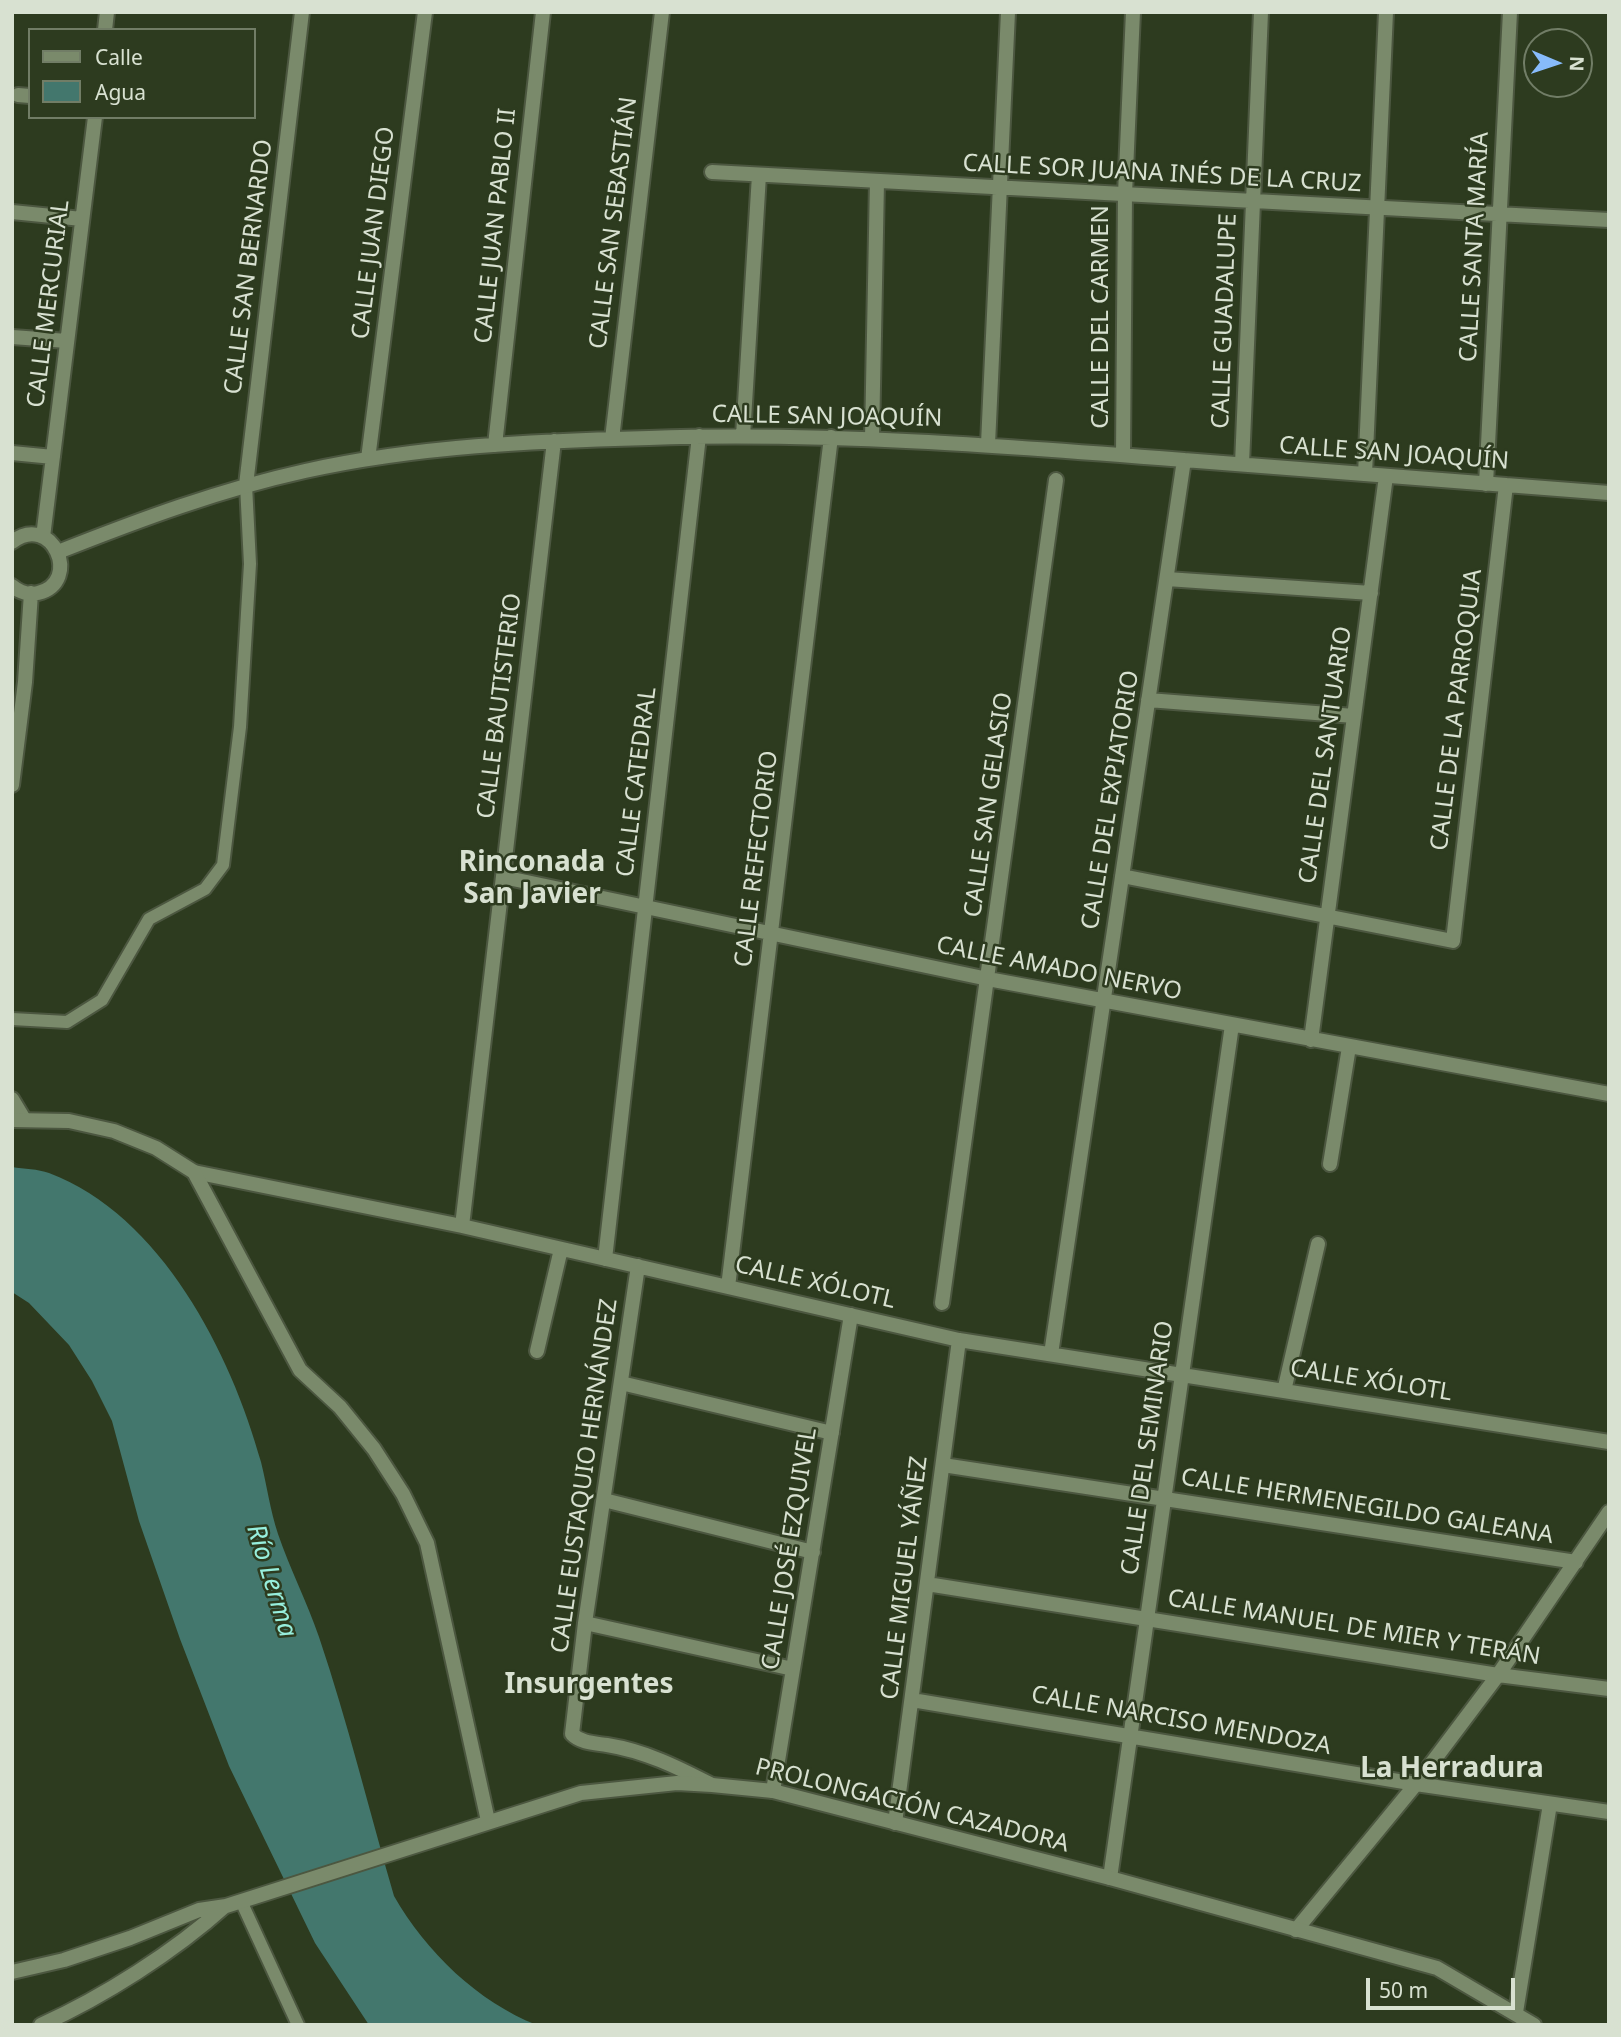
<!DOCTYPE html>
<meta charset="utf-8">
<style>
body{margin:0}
#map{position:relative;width:1621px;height:2037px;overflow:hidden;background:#2d3b1f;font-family:"Noto Sans",sans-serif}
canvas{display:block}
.frame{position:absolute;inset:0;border:14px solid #d8e1d1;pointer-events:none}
.legend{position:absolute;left:28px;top:28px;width:228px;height:91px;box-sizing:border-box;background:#2d3b1f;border:2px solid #717d66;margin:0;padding:9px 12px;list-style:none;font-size:21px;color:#d8e1d1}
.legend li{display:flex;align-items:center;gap:14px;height:35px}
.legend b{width:35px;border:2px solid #717d66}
.north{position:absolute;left:1523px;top:28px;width:70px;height:70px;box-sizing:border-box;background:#2d3b1f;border:2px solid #717d66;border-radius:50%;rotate:92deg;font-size:19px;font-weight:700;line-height:28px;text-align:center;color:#d8e1d1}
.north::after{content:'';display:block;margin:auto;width:24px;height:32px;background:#87bbfb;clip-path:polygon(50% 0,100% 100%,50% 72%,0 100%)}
.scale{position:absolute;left:1366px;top:1978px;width:149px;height:32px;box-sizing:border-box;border:4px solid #d8e1d1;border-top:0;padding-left:9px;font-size:21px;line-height:24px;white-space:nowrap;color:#d8e1d1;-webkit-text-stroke:5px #2d3b1f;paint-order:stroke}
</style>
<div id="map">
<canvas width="1621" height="2037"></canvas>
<div class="frame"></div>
<ul class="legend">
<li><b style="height:9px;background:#7a8a6b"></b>Calle</li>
<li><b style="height:19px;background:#43776d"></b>Agua</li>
</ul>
<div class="north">N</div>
<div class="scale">50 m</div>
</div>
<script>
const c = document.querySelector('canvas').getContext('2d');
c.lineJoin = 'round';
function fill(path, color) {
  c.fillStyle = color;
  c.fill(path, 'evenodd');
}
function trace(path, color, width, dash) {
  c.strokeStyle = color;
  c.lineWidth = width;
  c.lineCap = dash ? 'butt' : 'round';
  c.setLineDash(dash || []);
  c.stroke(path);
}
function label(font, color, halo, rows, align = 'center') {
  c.font = font + ' "Noto Sans",sans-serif';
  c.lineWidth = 5;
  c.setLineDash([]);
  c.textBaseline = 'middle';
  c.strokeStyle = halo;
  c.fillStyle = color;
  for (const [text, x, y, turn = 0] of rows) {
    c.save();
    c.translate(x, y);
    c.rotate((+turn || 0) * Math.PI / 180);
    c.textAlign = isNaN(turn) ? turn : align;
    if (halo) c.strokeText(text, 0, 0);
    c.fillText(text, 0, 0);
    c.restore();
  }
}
fill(new Path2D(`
 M 12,1167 C 24,1169 38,1169 49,1173 C 161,1215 231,1353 261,1462 C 267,1486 270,1510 278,1534 C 290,1569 307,1602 319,1637 C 348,1723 369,1810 394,1896 C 426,1952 478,2002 537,2025 L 369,2025 L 315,1943 L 229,1766 L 180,1639 L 139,1521 L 112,1421 L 92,1381 L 69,1345 L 29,1303 L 12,1292 Z`), '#43776d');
const service = new Path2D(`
 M 12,1019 L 67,1022 L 102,1000 L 149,919 L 205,889 L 223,865 L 240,727 L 250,564 L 246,485
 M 241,1901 L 298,2025`);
const minor = new Path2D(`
 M 105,30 L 107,12
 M 18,95 L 30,96
 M 712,172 L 1609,220
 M 12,212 L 82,219
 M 12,337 L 67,341
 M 743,436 L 759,175
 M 872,438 L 877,181
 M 612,439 L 662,12
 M 988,444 L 1008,12
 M 495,445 L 543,12
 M 12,453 L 53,457
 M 1123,455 L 1125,194 L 1133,12
 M 368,459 L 425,12
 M 1242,464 L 1261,12
 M 1365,474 L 1386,12
 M 1486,484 L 1510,12
 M 246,485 L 302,12
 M 43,537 L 95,117
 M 12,542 C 52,511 83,582 38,593 C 29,595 19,592 12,586
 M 58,552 C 139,520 219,490 305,471 C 417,446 534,441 649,438 C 828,432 1006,446 1184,460 C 1326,471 1467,482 1609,493
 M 1167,579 L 1371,593
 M 1148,700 L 1354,716
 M 12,785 L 25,682 L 31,593
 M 1122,876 L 1453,941 L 1506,485
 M 503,877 L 988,979 L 1609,1094
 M 1311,1040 L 1386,476
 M 12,1099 L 24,1119
 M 1330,1164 L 1349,1047
 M 194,1172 L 462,1226 L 959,1340 L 1609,1442
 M 462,1226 L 554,441
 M 605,1259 L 699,436
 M 638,1266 L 585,1623 L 572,1734 C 581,1743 594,1743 607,1745 C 645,1751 677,1767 710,1784
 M 728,1287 L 831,437
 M 942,1303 L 1056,480
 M 537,1351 L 561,1249
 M 1051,1354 L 1184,460
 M 621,1383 L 832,1433
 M 1284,1391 L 1318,1244
 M 943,1465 L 1576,1562
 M 604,1500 L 813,1552
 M 927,1584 L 1498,1675 L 1609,1689
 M 585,1623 L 793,1669
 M 912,1700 L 1416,1784 L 1609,1812
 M 773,1791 L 851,1315
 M 895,1823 L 959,1340
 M 1110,1878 L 1232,1025
 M 1296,1930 L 1416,1784 L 1498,1675 L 1609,1512
 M 1516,2012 L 1550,1804`);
const tertiary = new Path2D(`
 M 12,1120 L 69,1121 L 114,1131 L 156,1148 L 194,1172 L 300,1370 L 340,1407 L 374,1449 L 403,1494 L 427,1543 L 488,1821
 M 12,1972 L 64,1960 L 130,1938 L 199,1910 L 226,1906 L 581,1793 L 677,1783 L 712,1785 L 773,1791 L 1110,1878 L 1437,1968 L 1534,2025
 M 41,2025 C 103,1997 174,1952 225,1906`);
trace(service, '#4c5740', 16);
trace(minor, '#4c5740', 18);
trace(tertiary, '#4c5740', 18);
trace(service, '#7a8a6b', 12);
trace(minor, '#7a8a6b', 14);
trace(tertiary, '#7a8a6b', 14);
label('24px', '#d8e1d1', '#2d3b1f', [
 ["CALLE SOR JUANA INÉS DE LA CRUZ",1162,174,3],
 ["CALLE SAN SEBASTIÁN",614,223,-83],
 ["CALLE JUAN PABLO II",496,226,-84],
 ["CALLE JUAN DIEGO",374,233,-83],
 ["CALLE SANTA MARÍA",1475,247,-87],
 ["CALLE SAN BERNARDO",249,267,-83],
 ["CALLE MERCURIAL",49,304,-83],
 ["CALLE DEL CARMEN",1101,317,-90],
 ["CALLE GUADALUPE",1225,321,-88],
 ["CALLE SAN JOAQUÍN",827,417,1],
 ["CALLE SAN JOAQUÍN",1394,454,4],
 ["CALLE BAUTISTERIO",500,706,-83],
 ["CALLE DE LA PARROQUIA",1457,710,-83],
 ["CALLE DEL SANTUARIO",1326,755,-82],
 ["CALLE CATEDRAL",637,782,-83],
 ["CALLE DEL EXPIATORIO",1111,800,-81],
 ["CALLE SAN GELASIO",989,805,-82],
 ["CALLE REFECTORIO",757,859,-83],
 ["CALLE AMADO NERVO",1059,969,11],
 ["CALLE XÓLOTL",815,1283,13],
 ["CALLE XÓLOTL",1371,1381,9],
 ["CALLE DEL SEMINARIO",1148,1448,-82],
 ["CALLE EUSTAQUIO HERNÁNDEZ",585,1476,-82],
 ["CALLE HERMENEGILDO GALEANA",1367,1507,9],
 ["CALLE JOSÉ EZQUIVEL",790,1549,-81],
 ["CALLE MIGUEL YÁÑEZ",905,1578,-83],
 ["CALLE MANUEL DE MIER Y TERÁN",1354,1628,9],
 ["CALLE NARCISO MENDOZA",1181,1721,10],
 ["PROLONGACIÓN CAZADORA",912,1806,14]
]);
label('italic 26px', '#97efdd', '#2d3b1f', [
 ["Río Lerma",271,1581,73]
]);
label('bold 28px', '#d8e1d1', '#2d3b1f', [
 ["Rinconada",532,863],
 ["San Javier",532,895],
 ["Insurgentes",589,1685],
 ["La Herradura",1452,1769]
]);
</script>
